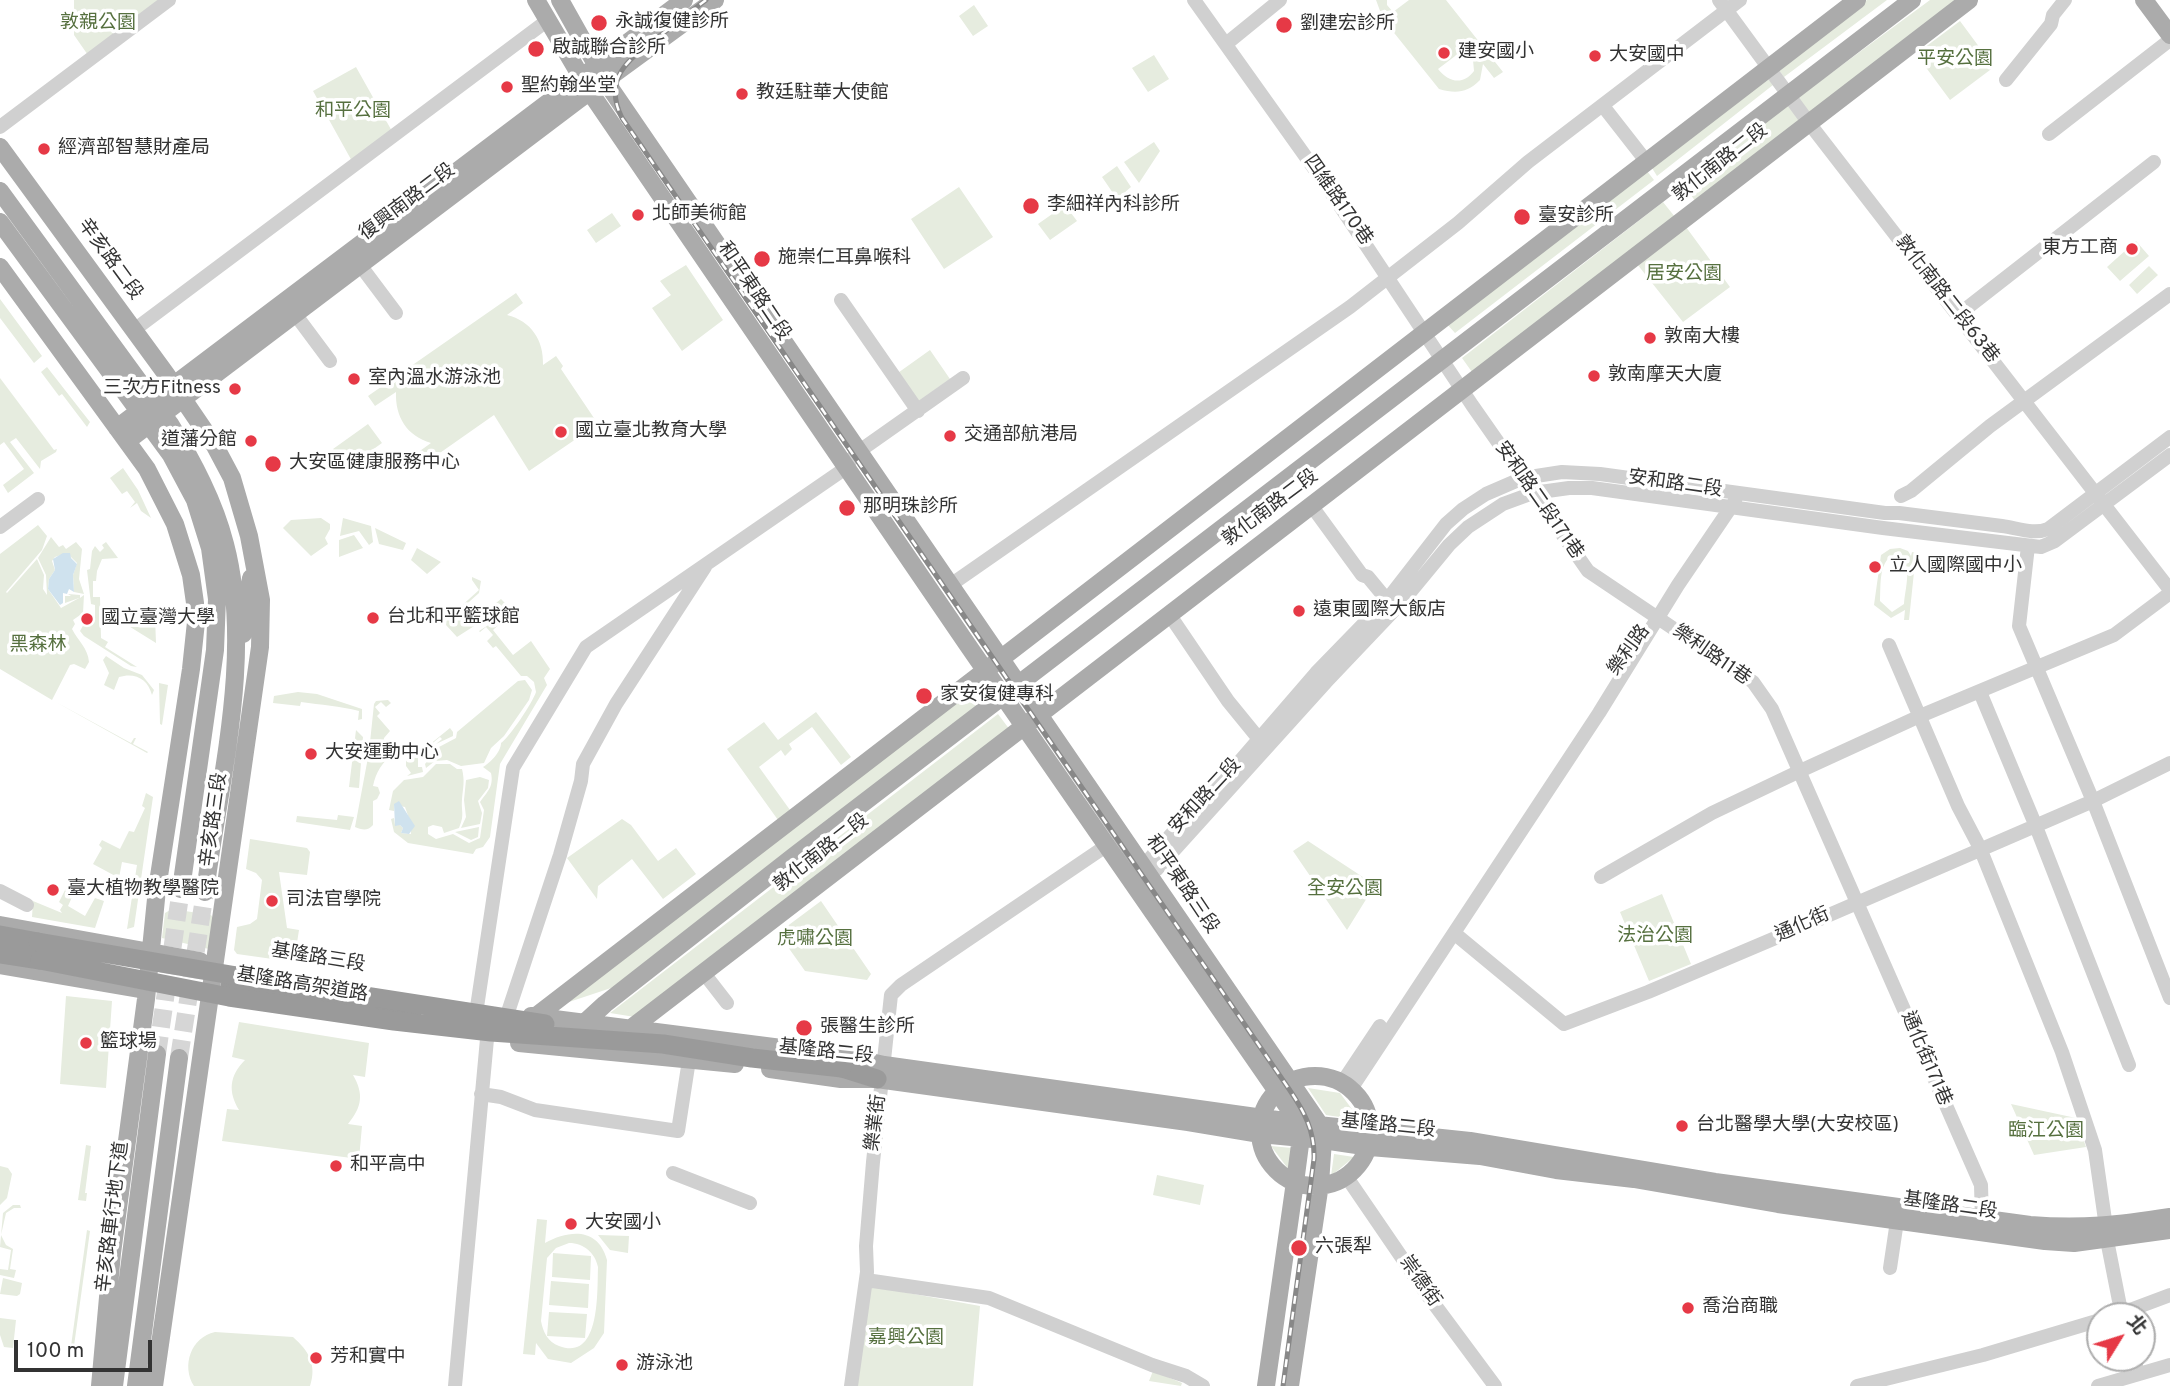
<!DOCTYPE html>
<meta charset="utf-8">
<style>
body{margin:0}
#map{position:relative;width:2170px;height:1386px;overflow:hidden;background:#fff;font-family:Overpass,"Noto Sans TC",sans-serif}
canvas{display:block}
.north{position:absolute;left:2086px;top:1302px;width:70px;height:70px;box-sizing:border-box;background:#fff;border:2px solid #adadad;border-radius:50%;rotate:52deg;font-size:19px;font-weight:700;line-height:28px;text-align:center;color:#333}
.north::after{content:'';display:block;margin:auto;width:24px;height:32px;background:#e63946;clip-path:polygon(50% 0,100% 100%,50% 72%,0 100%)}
.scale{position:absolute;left:14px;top:1340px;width:138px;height:32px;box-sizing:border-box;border:4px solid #333;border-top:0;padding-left:9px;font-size:21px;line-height:24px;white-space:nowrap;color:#333;-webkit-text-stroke:5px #fff;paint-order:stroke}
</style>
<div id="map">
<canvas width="2170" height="1386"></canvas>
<div class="north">北</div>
<div class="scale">100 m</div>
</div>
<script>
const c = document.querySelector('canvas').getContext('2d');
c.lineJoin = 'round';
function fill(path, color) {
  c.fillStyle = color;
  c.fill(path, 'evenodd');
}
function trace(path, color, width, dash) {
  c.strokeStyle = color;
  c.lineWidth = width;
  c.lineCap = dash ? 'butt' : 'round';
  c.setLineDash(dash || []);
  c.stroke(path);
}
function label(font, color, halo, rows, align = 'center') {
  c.font = font + ' Overpass,"Noto Sans TC",sans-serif';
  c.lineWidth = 7;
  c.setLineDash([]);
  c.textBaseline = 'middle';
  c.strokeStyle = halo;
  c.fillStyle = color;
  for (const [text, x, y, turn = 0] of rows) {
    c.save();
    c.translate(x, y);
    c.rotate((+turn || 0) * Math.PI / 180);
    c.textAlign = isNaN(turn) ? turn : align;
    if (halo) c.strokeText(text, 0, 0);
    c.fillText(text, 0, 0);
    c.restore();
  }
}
fill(new Path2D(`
 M 74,0 L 167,0 L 90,58 L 74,35 Z
 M 1376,0 L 1387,0 L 1387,5 L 1393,12 L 1409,0 L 1446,0 L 1503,72 L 1494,78 L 1483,64 L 1480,80 C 1467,93 1456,94 1439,89 L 1383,19 ZM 1467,47 L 1473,60 L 1474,71 C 1463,86 1448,82 1438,69 Z
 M 1867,0 L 1887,0 L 1784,77 L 1778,69 Z
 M 1930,0 L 1962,0 L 1810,115 L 1796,99 Z
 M 974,5 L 988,26 L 973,36 L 959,16 Z
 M 1960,21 L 1994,67 L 1950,100 L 1916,54 Z
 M 1154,55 L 1169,79 L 1148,92 L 1132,68 Z
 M 356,67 L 393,133 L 353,163 L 313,91 Z
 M 1767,77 L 1773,85 L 1657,176 L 1652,168 Z
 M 1788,104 L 1802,121 L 1695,201 L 1685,186 Z
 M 1154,142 L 1160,151 L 1139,183 L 1124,162 Z
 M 1117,166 L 1131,187 L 1117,199 L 1102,177 Z
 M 1647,171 L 1654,180 L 1455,333 L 1446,323 Z
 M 959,187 L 993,237 L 944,269 L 911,219 Z
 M 1663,202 L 1675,217 L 1472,372 L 1462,358 Z
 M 1065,205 L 1077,221 L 1050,240 L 1038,224 Z
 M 612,213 L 621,226 L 596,243 L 587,230 Z
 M 1686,227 L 1730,287 L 1683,322 L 1637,264 Z
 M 2136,241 L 2149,256 L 2120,281 L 2107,267 Z
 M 686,265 L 723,320 L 682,351 L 652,308 L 671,295 L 660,281 Z
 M 2149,266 L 2158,275 L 2137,294 L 2129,285 Z
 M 516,293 L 523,303 L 507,315 C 531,321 544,340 543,365 L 556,356 L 563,366 L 561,369 L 598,424 L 529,471 L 494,415 L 417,469 L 410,458 L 431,443 C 407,436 395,417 396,392 L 375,406 L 368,396 Z
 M 0,299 L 42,356 L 34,363 L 0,318 Z
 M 930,350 L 950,379 L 916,403 L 895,375 Z
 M 47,367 L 90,422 L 87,427 L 62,394 L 59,396 L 41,372 Z
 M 0,378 L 54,450 L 57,449 L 56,452 L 41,461 L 40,469 L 16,438 L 10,442 L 34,473 L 8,493 L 3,485 L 24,469 L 4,442 L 0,445 Z
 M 368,424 L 382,443 L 347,468 L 333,449 Z
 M 123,468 L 138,490 L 151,518 L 141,511 L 137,503 L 130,508 L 135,502 L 127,491 L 122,494 L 110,478 Z
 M 321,518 L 330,524 L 330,529 L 325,538 L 328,544 L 311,556 L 283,528 L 291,520 Z
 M 343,518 L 371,526 L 373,542 L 369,545 L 359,531 L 340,536 Z
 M 38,525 L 47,536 L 42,550 L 6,592 L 7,593 L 37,559 L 44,575 L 43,589 L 47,595 L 46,575 L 38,558 L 51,537 L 59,547 L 63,545 L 66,549 L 76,542 L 82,549 L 79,579 L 84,594 L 74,592 L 73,575 L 77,563 L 67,553 L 55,557 L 52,561 L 55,570 L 49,579 L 48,589 L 61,608 L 79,598 L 65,603 L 65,596 L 71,596 L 68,594 L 80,595 L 80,598 L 84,595 L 83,613 L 73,620 L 75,624 L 72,629 C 78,641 88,648 89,662 L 85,669 L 74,664 L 70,665 L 52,700 L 0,669 L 0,554 Z
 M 375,528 L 406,543 L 403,550 L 379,544 Z
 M 354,535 L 363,548 L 339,557 L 339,540 Z
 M 106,542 L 118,558 L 102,559 L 97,571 L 96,581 L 93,581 L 93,597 L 100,597 L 101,638 L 108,642 L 105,647 L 137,667 L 131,666 L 84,636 L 80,631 L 85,622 L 95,620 L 95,605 L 91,604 L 87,570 L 90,569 L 92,551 L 95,546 L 100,552 L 104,548 L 102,545 Z
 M 417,548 L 441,562 L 427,574 L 411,560 Z
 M 1900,548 L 1908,551 L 1911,556 L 1912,552 L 1916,553 L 1909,620 L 1904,620 L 1905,610 L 1891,618 L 1874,605 L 1881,555 L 1890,549 ZM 1897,554 C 1914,562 1905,588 1904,604 L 1892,612 L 1880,601 C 1881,585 1878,558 1897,554 Z
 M 472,577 L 481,581 L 479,593 L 460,610 L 471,623 L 501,599 L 507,605 L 457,637 L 446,625 L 447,619 L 479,590 L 472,580 Z
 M 127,617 L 137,617 L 138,626 L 141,627 L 145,625 L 146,617 L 155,617 L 156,643 L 127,625 Z
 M 501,617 L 505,619 L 493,630 L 513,655 L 531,641 L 550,669 L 544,678 L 547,685 L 500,764 L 490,837 L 483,847 L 476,849 L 473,854 L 408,843 L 394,832 L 391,819 L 394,818 L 395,825 L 400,825 L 403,828 L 401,833 L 411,834 L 410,821 L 405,807 L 394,805 L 394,811 L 389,810 L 393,791 L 404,780 L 423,777 L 436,764 L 450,764 L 457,769 L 462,769 C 465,781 463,788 462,799 C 461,813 465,814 459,828 L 444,833 L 442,827 L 433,825 L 428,827 L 428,834 L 436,839 L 453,834 L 469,843 L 480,838 L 484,810 L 480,802 C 487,792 494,787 491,773 L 483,767 C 490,763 501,752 501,743 C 509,738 533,702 536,692 L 534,682 L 527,676 L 521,676 L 496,646 L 493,648 L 487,641 L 493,635 L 486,627 L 480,632 L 479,631 Z
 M 106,656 L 124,668 L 142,675 L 154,690 L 152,695 C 148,679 135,672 119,677 L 114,690 L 104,685 L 109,673 L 103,660 Z
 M 525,680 L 532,690 L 529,700 L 504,736 L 491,748 L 484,763 L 461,766 L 447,760 L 435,761 L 426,768 L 425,764 L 439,747 L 456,738 L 457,732 L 518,681 Z
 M 159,683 L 168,685 L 162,725 L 160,724 Z
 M 977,684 L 988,699 L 614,987 L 569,1002 L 567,1000 Z
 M 298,692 L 317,694 L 362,709 L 362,719 L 358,720 L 359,711 C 340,706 321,705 301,702 L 300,706 L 273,703 L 274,696 Z
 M 388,700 L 391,703 L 386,707 L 381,702 L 375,707 L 380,713 L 377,716 L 390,731 L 384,738 L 383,746 L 387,753 L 393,753 C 382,763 376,772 373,786 L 378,787 L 380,793 L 377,799 L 373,801 L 373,825 C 368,831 362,830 355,827 L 369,752 L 374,704 L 376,701 Z
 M 54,701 L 131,743 L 134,738 L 136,738 L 133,744 L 148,752 L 147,753 Z
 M 816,712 L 851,757 L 841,765 L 812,727 L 789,744 L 792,749 L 785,756 L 781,750 L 759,767 L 790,810 L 778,820 L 727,749 L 764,722 L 778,740 Z
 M 998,714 L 1010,730 L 635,1017 L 610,1013 Z
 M 450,728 L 453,732 L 453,736 L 436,744 L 442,739 L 440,737 L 416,757 L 418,757 L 418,767 L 422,767 L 423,772 L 407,776 L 411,773 L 406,766 L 406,761 L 411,757 L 413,758 Z
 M 356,730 L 363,737 L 359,788 L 349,787 Z
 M 480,777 L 489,780 L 488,788 L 478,801 L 482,813 L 480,824 L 461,828 L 466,817 L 464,800 L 466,780 Z
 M 146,793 L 153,797 L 134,927 L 127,929 L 137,865 L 122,862 L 119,878 L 93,864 L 102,848 L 99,845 L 102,840 L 120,849 L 129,831 L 134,832 L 145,808 L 142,806 Z
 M 338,815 L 354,817 L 350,830 L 296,822 L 297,816 L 337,820 Z
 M 622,819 L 631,825 L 658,861 L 676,848 L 696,874 L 663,899 L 632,859 L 598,886 L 597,899 L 567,858 Z
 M 479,827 L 478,837 L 471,840 L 455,832 Z
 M 250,839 L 307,848 L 310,852 L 307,875 L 279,872 L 287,928 L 299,930 L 294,962 L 237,954 L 234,950 L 237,927 L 250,924 L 257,919 L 262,880 L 256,873 L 246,869 Z
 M 1308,841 L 1375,885 L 1347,930 L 1293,851 Z
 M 66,888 L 73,895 L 68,906 L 85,916 L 95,898 L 104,901 L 95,928 L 32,917 L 33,901 L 62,913 L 60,910 L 63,905 L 59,902 Z
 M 1662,894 L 1691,964 L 1649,981 L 1620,912 Z
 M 821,901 L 871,974 L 867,980 L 805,971 L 778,933 Z
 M 172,909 L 211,915 L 213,918 L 209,949 L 162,938 L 165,913 Z
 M 66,996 L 112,1001 L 106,1088 L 60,1084 Z
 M 239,1022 L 369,1043 L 365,1077 L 353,1075 C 364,1094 362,1107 348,1124 L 362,1126 L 359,1159 L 222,1141 L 227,1109 L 239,1110 C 228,1092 229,1076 245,1060 L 232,1057 Z
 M 1308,1088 L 1340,1093 L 1360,1120 L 1326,1115 Z
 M 2011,1104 L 2076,1118 L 2086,1147 L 2034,1155 Z
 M 86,1145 L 91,1146 L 85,1193 L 87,1193 L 86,1201 L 78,1200 Z
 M 1271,1146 L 1292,1148 L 1289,1170 Z
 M 1334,1154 L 1354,1157 L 1331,1176 Z
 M 0,1166 L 8,1168 L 12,1174 L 7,1198 L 0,1205 Z
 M 1157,1175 L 1204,1185 L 1200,1205 L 1153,1195 Z
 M 13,1205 L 20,1205 L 21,1208 L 14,1208 L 6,1213 L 1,1235 L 6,1245 L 13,1249 L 10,1269 L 16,1270 L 14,1278 L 0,1275 L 0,1269 L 8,1270 L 11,1250 L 0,1247 L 3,1213 Z
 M 537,1219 L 547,1220 L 545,1243 C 569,1230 598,1227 607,1260 L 604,1333 L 594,1348 L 571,1363 L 548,1359 L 536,1343 L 535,1355 L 523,1354 ZM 569,1243 C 584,1243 595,1253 598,1267 C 597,1290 601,1362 559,1346 C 548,1342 543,1332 541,1321 L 547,1258 L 556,1248 Z
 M 87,1230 L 90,1231 L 74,1346 L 71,1346 Z
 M 598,1235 L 629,1236 L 628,1253 L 610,1250 Z
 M 553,1253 L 591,1256 L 590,1280 L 552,1277 Z
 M 3,1278 L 22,1283 L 20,1294 L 17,1296 L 0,1294 Z
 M 551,1281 L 589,1284 L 588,1308 L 549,1305 Z
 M 864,1285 L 980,1306 L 973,1386 L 854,1386 Z
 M 549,1312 L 587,1314 L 585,1338 L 547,1336 Z
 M 0,1318 L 16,1320 L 13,1348 L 4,1347 L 0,1335 Z
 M 215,1332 L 293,1337 C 309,1351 317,1365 310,1386 L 194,1386 C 181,1366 191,1337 215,1332 Z
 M 1153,1371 L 1182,1383 L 1181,1386 L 1149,1381 Z`), '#e6ecdf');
fill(new Path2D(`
 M 63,553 L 70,553 L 71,558 L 77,564 L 73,575 L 74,592 L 69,589 L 67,594 L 63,593 L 63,603 L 60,605 L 48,589 L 49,579 L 55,570 L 53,559 Z
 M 399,801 L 415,826 L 409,834 L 401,833 L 403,828 L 400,825 L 395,826 L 394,804 Z`), '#cfe2ee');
trace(new Path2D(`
 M 157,1054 L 181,889
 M 179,1058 L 205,892`), '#d6d6d6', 18, [18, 9]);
trace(new Path2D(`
 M 1194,0 L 1328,188 L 1472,405 L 1588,571 L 1753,682 L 1772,709 L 1981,1185 L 1982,1219
 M 1719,0 L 1809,123 L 2170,590
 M 1226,44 L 1280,0
 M 2006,80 L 2051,24 L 2053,15 L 2065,0
 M 1603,106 L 1646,161
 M 0,127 L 169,0
 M 2049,134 L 2170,40
 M 360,265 L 396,313
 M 841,300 L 918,411
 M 295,314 L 330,361
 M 1958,315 L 2154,162
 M 134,330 L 548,20
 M 1901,496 L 1911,491 L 1990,426 L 2170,294
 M 1311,505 L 1362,575 L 1368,577 L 1387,600
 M 0,527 L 38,499
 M 2028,546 L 2019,626 L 2093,801 L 2170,998
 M 949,586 L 1350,307 L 1458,223 L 1528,162 L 1740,0
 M 1169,614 L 1228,701 L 1259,739
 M 1889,645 L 1958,806 L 1980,848 L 2062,1052 L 2095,1150 L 2106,1227
 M 1980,692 L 2035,824 L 2129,1065
 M 1138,872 L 1193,810 L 1227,776 L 1316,673 L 1387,600 L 1446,524 L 1463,509 L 1486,494 L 1523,478 L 1562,472 L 1600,474 L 1885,513 L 1899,513 L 2002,526 C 2018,528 2033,535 2048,529 L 2170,437
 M 1601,877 L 1712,813 L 1800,771 L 1920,716 L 2114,635 L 2170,593
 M 1139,878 L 1157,869 L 1326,682 L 1402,602 L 1449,545 L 1468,527 L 1503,504 L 1533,493 L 1569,488 L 1592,488 L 1883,528 L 2041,547 L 2055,541 L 2170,455
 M 0,891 L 27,905
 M 1454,933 L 1564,1024 L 1648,992 L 1799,928 L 2093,801 L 2170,763
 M 703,972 L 727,1003
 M 477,1007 L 513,768 L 586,647 L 840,472 L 858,452 L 963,378
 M 508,1012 L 560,855 L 581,781 L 583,764 L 616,704 L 705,567
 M 1342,1083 L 1380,1026
 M 1351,1089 L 1599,713 L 1678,585 L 1735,501
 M 481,1094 L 501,1097 L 535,1110 L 678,1131 L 689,1060
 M 673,1173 L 750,1203
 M 1346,1176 L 1426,1293 L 1495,1386
 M 2107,1240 L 2122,1316
 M 1890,1268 L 1897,1221
 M 866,1280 L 989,1298 L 1152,1365 L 1186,1376 L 1203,1386
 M 2114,1316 L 2170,1295
 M 2134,1358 L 2138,1374
 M 455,1386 L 487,1039
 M 851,1386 L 867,1272 L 866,1246 L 873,1162 L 891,995 L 901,985 L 1106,846
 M 1857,1386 L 1983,1355 L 2100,1320
 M 2098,1386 L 2170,1365`), '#d0d0d0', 14);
trace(new Path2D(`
 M 536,0 L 590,92 L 967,644 L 1299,1123 L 1301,1137 L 1296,1175 L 1266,1386
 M 560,0 L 606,82 L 1320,1125 L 1323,1140 L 1320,1184 L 1290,1386
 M 2144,0 L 2170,35
 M 0,147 L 166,374 L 215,446 L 232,478 L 249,536 L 261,600 L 260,647 L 154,1386
 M 0,191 L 170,424 C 193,462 214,501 225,544 C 254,654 219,782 205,892
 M 0,222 L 171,455 L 195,500 L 210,548 L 217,599 L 215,650 L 181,889
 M 0,267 L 147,469 L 175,524 L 191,575 L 195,603 L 196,622 L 191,669 L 157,889 L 146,999 L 112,1253 L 100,1386
 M 117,428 L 684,0
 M 127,441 L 578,100 L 715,0
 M 243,634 L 251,578
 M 0,925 L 200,961
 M 0,965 L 145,990
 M 531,1016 L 844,1056 L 884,1065 L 1299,1123 L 1470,1141 L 1715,1182 L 2030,1225 C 2082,1229 2119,1225 2170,1217
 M 535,1017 L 1857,0
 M 581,1026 L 605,1004 L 794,856 L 1912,0
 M 625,1033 L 1969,0
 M 519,1043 L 735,1064
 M 770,1069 L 841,1079 L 877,1079 L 1188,1122 L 1260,1134 L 1323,1140 L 1370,1147 L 1480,1156 L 1556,1170 L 1634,1179 L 1778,1204 L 2045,1241 L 2074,1243 L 2170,1230
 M1260 1131a55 55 0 1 1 110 0a55 55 0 1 1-110 0Z
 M 114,1386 L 157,1054
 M 136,1386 L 179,1058`), '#ababab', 18);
trace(new Path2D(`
 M 0,935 L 38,942
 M 0,954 L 40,960
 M 230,986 L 412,1013
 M 842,1068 L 877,1079`), '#9a9a9a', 19);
const rail = new Path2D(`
 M 706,0 C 690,12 674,25 658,37 C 629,59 602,78 622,118 L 1289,1089 C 1304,1111 1315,1131 1314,1159 L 1283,1386`);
trace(rail, '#888', 5);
trace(rail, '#fff', 2.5, [8]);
trace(new Path2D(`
 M 38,942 L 231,975 L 545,1024
 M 40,960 L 229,997 L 394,1021 L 491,1032 L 663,1044 L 752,1058 L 842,1068`), '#9a9a9a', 19);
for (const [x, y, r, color] of [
 [599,23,9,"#e63946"],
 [1284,25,9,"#e63946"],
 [536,49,9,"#e63946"],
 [1444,53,7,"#e63946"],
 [1595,56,7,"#e63946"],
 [507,87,7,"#e63946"],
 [742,94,7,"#e63946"],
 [44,149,7,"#e63946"],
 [1031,206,9,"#e63946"],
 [638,215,7,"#e63946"],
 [1522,217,9,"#e63946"],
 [2132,249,7,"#e63946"],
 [762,259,9,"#e63946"],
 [1650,338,7,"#e63946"],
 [1594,376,7,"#e63946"],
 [354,379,7,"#e63946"],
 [235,389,7,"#e63946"],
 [561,432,7,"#e63946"],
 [950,436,7,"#e63946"],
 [251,441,7,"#e63946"],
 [273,464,9,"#e63946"],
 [847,508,9,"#e63946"],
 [1875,567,7,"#e63946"],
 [1299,611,7,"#e63946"],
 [373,618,7,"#e63946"],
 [87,619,7,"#e63946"],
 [924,696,9,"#e63946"],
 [311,754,7,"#e63946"],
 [53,890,7,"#e63946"],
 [272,901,7,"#e63946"],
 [804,1028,9,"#e63946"],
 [86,1043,7,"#e63946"],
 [1682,1126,7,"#e63946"],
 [336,1166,7,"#e63946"],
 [571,1224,7,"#e63946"],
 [1299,1248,9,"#e63946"],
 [1688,1308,7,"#e63946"],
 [316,1358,7,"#e63946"],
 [622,1365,7,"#e63946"]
]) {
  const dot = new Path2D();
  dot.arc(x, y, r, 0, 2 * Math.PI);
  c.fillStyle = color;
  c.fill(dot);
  trace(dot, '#fff', 2.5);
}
label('19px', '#333', '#fff', [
 ["永誠復健診所",615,23],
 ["劉建宏診所",1300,25],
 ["啟誠聯合診所",552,49],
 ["建安國小",1458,53],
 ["大安國中",1609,56],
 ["聖約翰坐堂",521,87],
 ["教廷駐華大使館",756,94],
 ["經濟部智慧財產局",58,149],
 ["李細祥內科診所",1047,206],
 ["北師美術館",652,215],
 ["臺安診所",1538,217],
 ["東方工商",2118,249,"right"],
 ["施崇仁耳鼻喉科",778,259],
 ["敦南大樓",1664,338],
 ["敦南摩天大廈",1608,376],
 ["室內溫水游泳池",368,379],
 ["三次方Fitness",221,389,"right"],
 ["國立臺北教育大學",575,432],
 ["交通部航港局",964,436],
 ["道藩分館",237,441,"right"],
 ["大安區健康服務中心",289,464],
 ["那明珠診所",863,508],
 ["立人國際國中小",1889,567],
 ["遠東國際大飯店",1313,611],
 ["台北和平籃球館",387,618],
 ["國立臺灣大學",101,619],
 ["家安復健專科",940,696],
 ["大安運動中心",325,754],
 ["臺大植物教學醫院",67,890],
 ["司法官學院",286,901],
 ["張醫生診所",820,1028],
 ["籃球場",100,1043],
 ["台北醫學大學(大安校區)",1696,1126],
 ["和平高中",350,1166],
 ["大安國小",585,1224],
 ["六張犁",1315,1248],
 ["喬治商職",1702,1308],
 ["芳和實中",330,1358],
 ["游泳池",636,1365]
], 'left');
label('19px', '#56703f', '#fff', [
 ["敦親公園",98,24],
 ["平安公園",1955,60],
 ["和平公園",353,112],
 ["居安公園",1684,275],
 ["黑森林",38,646],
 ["全安公園",1345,890],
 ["法治公園",1655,937],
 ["虎嘯公園",815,940],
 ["臨江公園",2046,1132],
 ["嘉興公園",906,1339]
]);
label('19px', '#333', '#fff', [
 ["敦化南路二段",1721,164,-38],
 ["四維路170巷",1337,201,55],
 ["復興南路二段",408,203,-37],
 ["辛亥路二段",109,260,54],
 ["和平東路二段",753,292,56],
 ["敦化南路二段63巷",1946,300,52],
 ["安和路二段",1675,485,8],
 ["安和路二段171巷",1538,501,55],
 ["敦化南路二段",1271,509,-37],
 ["樂利路",1630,651,-54],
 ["樂利路11巷",1711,656,35],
 ["安和路二段",1206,797,-47],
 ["辛亥路三段",215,820,-82],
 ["敦化南路二段",822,854,-38],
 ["和平東路三段",1181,885,56],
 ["通化街",1803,926,-24],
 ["基隆路三段",318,959,9],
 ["基隆路高架道路",302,986,9],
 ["基隆路二段",826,1053,6],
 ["通化街171巷",1925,1059,67],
 ["樂業街",877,1123,-83],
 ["基隆路二段",1388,1127,6],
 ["基隆路二段",1950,1207,8],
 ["辛亥路車行地下道",114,1217,-83],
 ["崇德街",1419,1282,55]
]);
</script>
